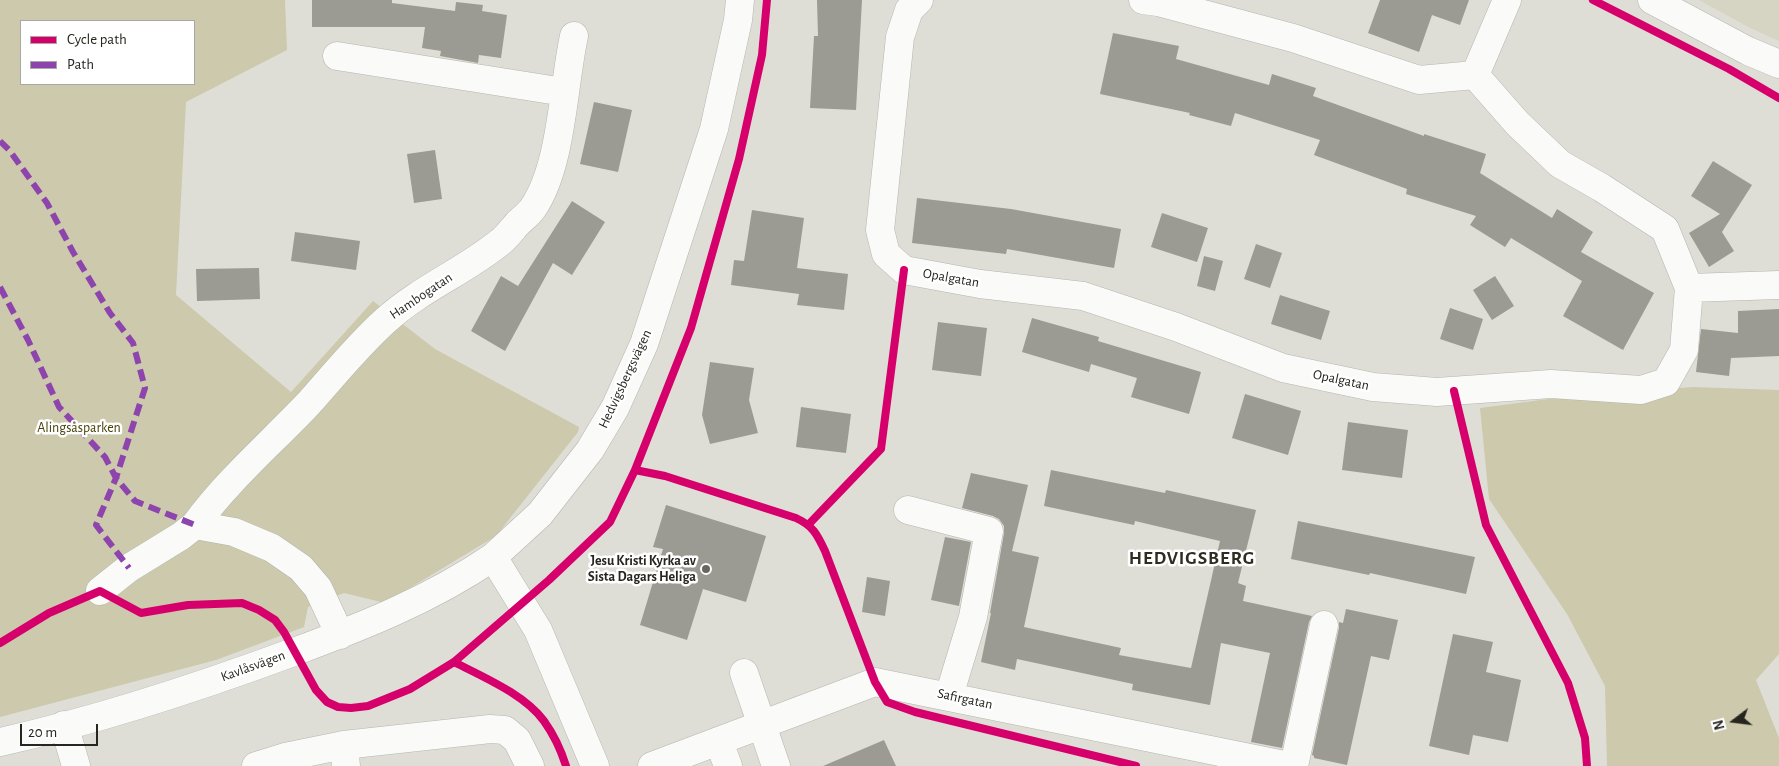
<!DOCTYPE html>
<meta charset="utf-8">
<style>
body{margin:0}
#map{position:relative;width:1779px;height:766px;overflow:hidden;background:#dfded6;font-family:"Alegreya Sans",sans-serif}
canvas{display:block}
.legend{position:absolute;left:20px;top:20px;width:175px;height:65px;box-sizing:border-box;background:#fff;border:1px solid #a8a8a5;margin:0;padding:6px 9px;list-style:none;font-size:15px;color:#26251f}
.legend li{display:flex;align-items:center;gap:10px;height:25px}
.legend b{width:25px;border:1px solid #a8a8a5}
.north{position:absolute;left:1709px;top:696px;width:50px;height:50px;-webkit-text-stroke:4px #fff;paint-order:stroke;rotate:255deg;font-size:14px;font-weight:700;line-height:20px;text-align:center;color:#26251f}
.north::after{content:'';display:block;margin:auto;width:18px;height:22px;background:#26251f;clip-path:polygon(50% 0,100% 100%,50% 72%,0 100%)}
.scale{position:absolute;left:20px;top:724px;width:78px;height:22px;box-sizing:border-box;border:2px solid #26251f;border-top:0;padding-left:6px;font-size:15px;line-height:18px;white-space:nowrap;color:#26251f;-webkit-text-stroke:4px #fff;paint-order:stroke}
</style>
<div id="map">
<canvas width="1779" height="766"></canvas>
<ul class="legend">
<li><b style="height:6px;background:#d6006c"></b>Cycle path</li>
<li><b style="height:6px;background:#8e44ad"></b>Path</li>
</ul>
<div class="north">N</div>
<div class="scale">20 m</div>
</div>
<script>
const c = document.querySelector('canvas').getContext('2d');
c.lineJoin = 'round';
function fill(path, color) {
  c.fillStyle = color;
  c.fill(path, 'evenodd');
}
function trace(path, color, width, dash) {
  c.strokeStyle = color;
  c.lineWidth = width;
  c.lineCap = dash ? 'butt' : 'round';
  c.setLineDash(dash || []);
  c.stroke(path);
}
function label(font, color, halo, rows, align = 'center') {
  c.font = font + ' "Alegreya Sans",sans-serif';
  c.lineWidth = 5;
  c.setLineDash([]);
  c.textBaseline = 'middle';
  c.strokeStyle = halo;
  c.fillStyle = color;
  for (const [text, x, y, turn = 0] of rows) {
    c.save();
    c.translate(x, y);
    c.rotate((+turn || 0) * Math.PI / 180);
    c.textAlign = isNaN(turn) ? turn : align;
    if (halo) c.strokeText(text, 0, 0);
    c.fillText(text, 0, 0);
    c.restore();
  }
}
fill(new Path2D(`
 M 1699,0 L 1779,0 L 1779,41 L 1748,27 Z`), '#d6d5c4');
fill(new Path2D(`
 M 0,0 L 285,0 L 287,50 L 186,102 L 176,295 L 291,392 L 373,301 L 435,349 L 579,427 L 578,432 L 496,536 L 385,603 L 344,593 L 308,607 L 304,627 L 216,660 L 0,717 ZM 21,21 L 194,21 L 194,84 L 21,84 Z
 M 1693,387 L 1779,390 L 1779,654 L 1756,680 L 1779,738 L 1779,766 L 1607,766 L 1605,686 L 1567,614 L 1489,499 L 1480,408 L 1571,396 Z`), '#ccc9ac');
fill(new Path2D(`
 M 312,0 L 392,0 L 392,3 L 455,11 L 456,2 L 483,5 L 482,11 L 507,15 L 501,58 L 479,55 L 478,63 L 440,56 L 441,51 L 422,48 L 425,27 L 312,27 Z
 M 817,0 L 862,0 L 856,110 L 810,108 L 814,36 L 818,36 Z
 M 1380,0 L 1469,0 L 1460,25 L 1432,15 L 1419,52 L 1368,33 Z
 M 1113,33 L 1179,46 L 1176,59 L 1269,85 L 1272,74 L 1316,88 L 1313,96 L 1424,136 L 1424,134 L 1486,154 L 1480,173 L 1552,218 L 1557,209 L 1593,232 L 1581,252 L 1654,293 L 1623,350 L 1563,316 L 1582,281 L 1511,238 L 1505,247 L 1470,225 L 1476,216 L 1406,194 L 1407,189 L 1314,155 L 1320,140 L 1235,113 L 1231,126 L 1189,115 L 1190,113 L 1100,94 Z
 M 594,102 L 632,110 L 618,172 L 580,164 Z
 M 435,150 L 442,199 L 414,203 L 407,154 Z
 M 1713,161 L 1752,185 L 1722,232 L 1734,251 L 1709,267 L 1689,233 L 1720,214 L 1691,196 Z
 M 917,198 L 1011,209 L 1121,229 L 1114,268 L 1007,249 L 1006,254 L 912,243 Z
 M 572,201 L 605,222 L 572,275 L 553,263 L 505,351 L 471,331 L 501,276 L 518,286 Z
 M 752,210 L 804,218 L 797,268 L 848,274 L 844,310 L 797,305 L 799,294 L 731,285 L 734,260 L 744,261 Z
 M 1162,213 L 1208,228 L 1197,262 L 1151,247 Z
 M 295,232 L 360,241 L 356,270 L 291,261 Z
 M 1256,244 L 1282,253 L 1270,288 L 1244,279 Z
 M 1204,256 L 1223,261 L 1215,291 L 1197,286 Z
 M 259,268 L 260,299 L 197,301 L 196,269 Z
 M 1495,276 L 1514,306 L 1492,320 L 1473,290 Z
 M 1280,295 L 1330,311 L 1321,340 L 1271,324 Z
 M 1450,308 L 1483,319 L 1473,350 L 1440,339 Z
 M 1779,309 L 1779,356 L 1731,358 L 1729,376 L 1696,372 L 1701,329 L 1738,333 L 1738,311 Z
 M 1032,318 L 1099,337 L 1098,341 L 1201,372 L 1189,414 L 1131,397 L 1137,378 L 1091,364 L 1089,372 L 1022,352 Z
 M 938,322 L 987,328 L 981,376 L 932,370 Z
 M 710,362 L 754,368 L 749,400 L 758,433 L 710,444 L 702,415 Z
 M 1245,394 L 1301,411 L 1288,455 L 1232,438 Z
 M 801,407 L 851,414 L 846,453 L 796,447 Z
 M 1348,422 L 1408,430 L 1402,478 L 1342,470 Z
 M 1051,470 L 1165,493 L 1166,490 L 1256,510 L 1238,583 L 1246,586 L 1243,601 L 1312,616 L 1309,622 L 1282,748 L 1251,742 L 1270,653 L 1221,643 L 1210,705 L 1132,690 L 1133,684 L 1017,659 L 1015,670 L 981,662 L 991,613 L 990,613 L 1004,533 L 1004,526 L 999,519 L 993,516 L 962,508 L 971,473 L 1028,485 L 1012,551 L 1039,557 L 1024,627 L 1121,648 L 1119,655 L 1191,668 L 1220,541 L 1135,521 L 1134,525 L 1044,506 Z
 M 666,505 L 766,536 L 746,602 L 703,589 L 687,640 L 640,625 L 663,549 L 653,547 Z
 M 1298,521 L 1475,557 L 1466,594 L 1370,573 L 1369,575 L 1291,559 Z
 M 945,537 L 971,542 L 959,606 L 931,600 Z
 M 867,577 L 890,581 L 885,616 L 862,612 Z
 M 1346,609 L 1398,620 L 1389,660 L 1371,656 L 1347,765 L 1314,758 L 1314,756 L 1312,755 L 1339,628 L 1339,622 L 1343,623 Z
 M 1453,634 L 1493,642 L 1486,672 L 1521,680 L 1508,742 L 1473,735 L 1469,755 L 1429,746 Z
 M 884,740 L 896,766 L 823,766 Z`), '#9b9a93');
const minor = new Path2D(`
 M 919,0 L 909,10 L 900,37 L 880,230 L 886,254 L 904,270 L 980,284 L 1083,296 L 1176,327 L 1283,368 L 1373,387 L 1437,392 L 1551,384 L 1641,390 L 1666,382 L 1684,350 L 1689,288 L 1665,229 L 1602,188 L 1560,164 L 1517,123 L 1475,75
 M 1143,0 L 1158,2 L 1293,38 L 1419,80 L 1475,75
 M 1652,0 L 1748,51 L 1779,64
 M 337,56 L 564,92
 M 1475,75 L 1507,0
 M 1689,288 L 1779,285
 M 908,510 L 989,531 L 973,617 L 949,696
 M 195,525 C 228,480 271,443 309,403 C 334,375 358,345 386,320 C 420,289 463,272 499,243 C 506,238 511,231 517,224 C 522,219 529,214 533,208 C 562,166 563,86 574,36
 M 100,591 L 129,568 L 181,536 L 195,525 L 234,532 L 272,548 L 301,568 L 318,588 L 340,635
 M 744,673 L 776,766
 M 64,725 L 76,766
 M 0,742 C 99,720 196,688 291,653 C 361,627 430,600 493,557
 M 719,742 L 728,766
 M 344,745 L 490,729 L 505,730 L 517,740 L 530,766
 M 256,766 L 285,757 L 344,745 L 346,766
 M 595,766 L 538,630 L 493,557 L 540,514 L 590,450 L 615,408 L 644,344 L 714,129 L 738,20 L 740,0
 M 652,766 L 875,682 L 1289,766
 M 1294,766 L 1324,625`);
trace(minor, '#b5b4ae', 29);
trace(minor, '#fafaf9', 28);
trace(new Path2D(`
 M 0,141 L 10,151 L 47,203 L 73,252 L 110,313 L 133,343 L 145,388 L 116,478 L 96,525 L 129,568
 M 0,287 L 28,340 L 59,407 L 105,457 L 116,478 L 135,501 L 195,525`), '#8e44ad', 6, [12, 6]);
trace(new Path2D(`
 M 1593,0 L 1729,69 L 1779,98
 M 1454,391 L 1486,525 L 1568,683 L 1585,738 L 1587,766
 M 635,470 L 665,476 L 796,518 C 813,526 817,534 825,551 L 875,682 L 887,702 L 915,712 L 1136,766
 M 809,524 L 881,449 L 904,270
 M 0,643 L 49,613 L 100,591 L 141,613 L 188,605 L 242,603 L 259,610 L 275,620 L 284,632 L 316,690 L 327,702 L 338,707 L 351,708 L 368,706 L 410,689 L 454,662 L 549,580 L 610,522 L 635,470 L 691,328 L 739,159 L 762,55 L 767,0
 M 454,662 C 483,677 524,694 544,721 C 554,735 561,750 566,766`), '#d6006c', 8);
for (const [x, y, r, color] of [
 [706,569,5,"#67665f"]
]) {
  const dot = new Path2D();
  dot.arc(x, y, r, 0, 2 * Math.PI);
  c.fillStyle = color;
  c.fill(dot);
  trace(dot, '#fff', 2);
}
label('14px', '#26251f', '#fff', [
 ["Opalgatan",951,278,10],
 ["Hambogatan",421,296,-34],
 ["Hedvigsbergsvägen",625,379,-65],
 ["Opalgatan",1341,380,12],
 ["Kavlåsvägen",253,666,-20],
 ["Safirgatan",965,699,12]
]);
label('14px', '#49420a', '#fff', [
 ["Alingsåsparken",79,428]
]);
label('bold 14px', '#26251f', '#fff', [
 ["Jesu Kristi Kyrka av",696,561],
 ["Sista Dagars Heliga",696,577]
], 'right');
c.letterSpacing = '1px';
label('bold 19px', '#2f2d21', '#fff', [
 ["HEDVIGSBERG",1192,558]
]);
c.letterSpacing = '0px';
</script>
